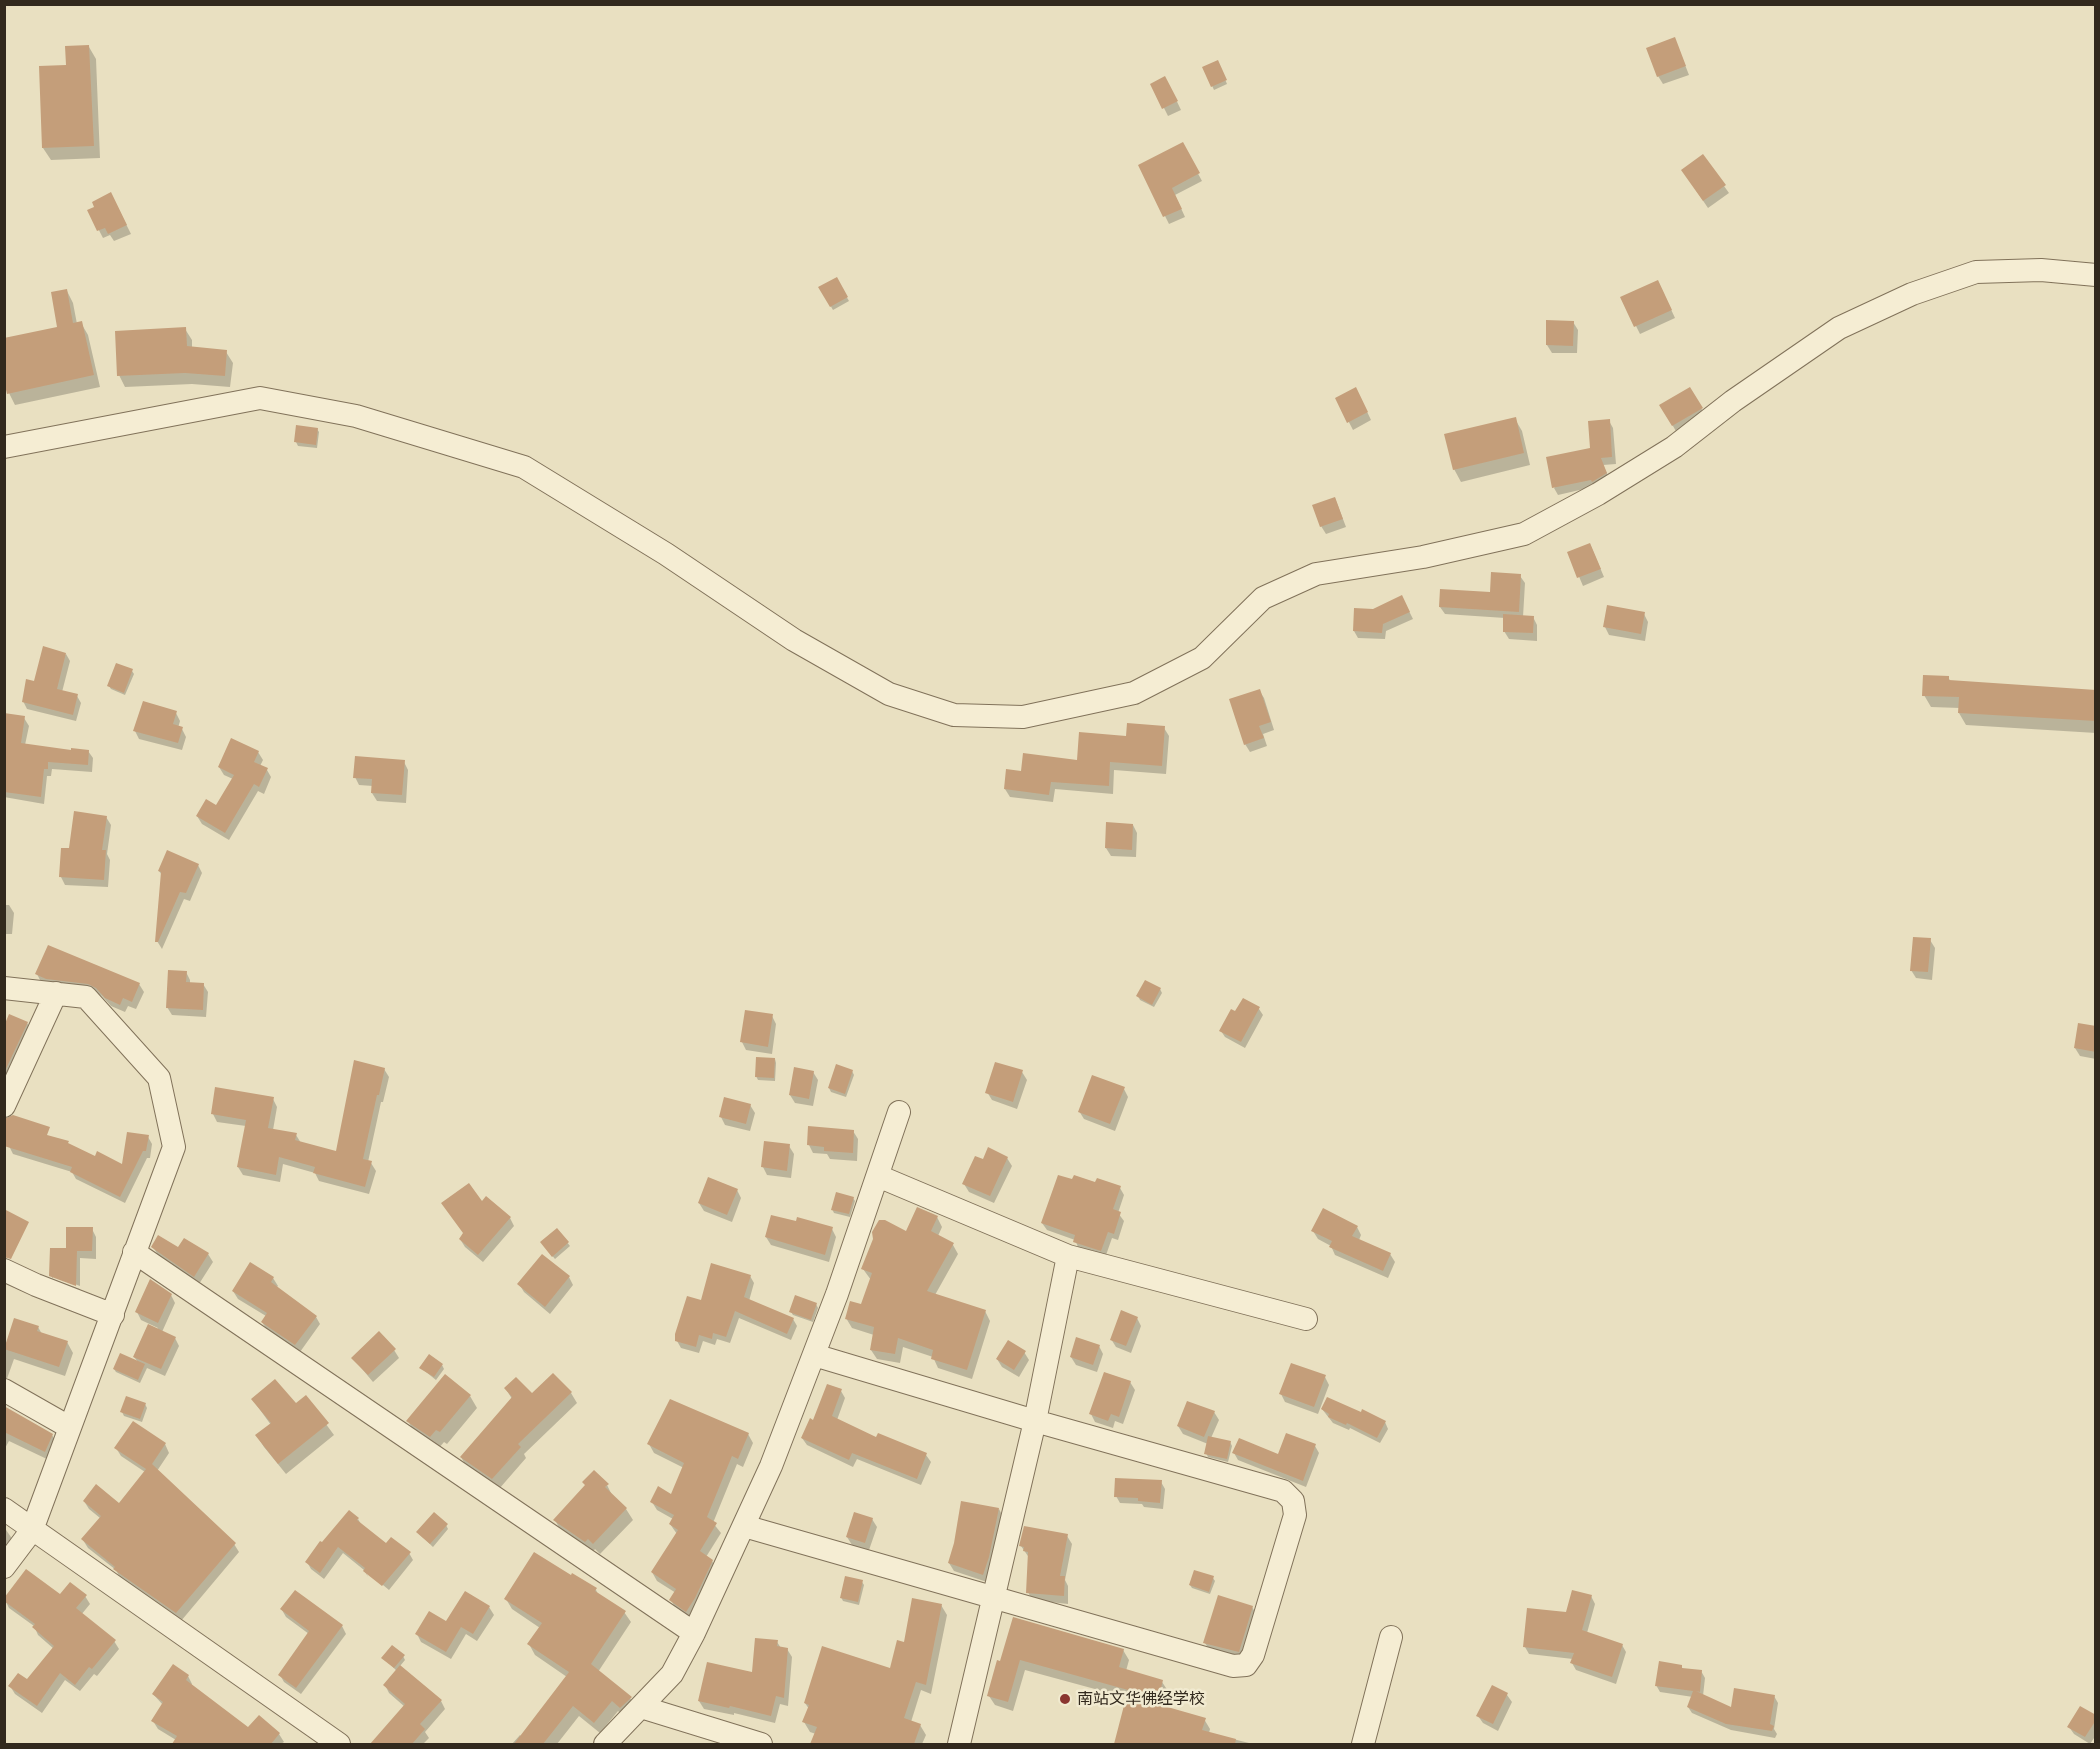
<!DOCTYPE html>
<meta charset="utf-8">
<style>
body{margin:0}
#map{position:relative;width:2100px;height:1749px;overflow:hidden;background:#e9e0c1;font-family:Merriweather,serif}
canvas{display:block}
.frame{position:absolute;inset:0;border:6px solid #32291d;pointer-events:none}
</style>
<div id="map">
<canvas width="2100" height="1749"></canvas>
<div class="frame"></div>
</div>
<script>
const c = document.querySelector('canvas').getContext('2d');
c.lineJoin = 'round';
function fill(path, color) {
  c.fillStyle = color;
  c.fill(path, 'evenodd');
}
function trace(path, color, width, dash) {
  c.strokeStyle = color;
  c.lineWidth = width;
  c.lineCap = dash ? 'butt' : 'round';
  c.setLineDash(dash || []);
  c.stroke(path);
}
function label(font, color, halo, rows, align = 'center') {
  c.font = font + ' Merriweather,"Noto Sans SC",serif';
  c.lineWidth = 5;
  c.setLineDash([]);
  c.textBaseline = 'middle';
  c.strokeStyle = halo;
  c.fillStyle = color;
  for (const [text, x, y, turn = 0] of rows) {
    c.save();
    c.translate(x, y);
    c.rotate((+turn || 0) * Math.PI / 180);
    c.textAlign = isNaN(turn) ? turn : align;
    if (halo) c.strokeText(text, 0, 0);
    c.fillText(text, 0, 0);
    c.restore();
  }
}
fill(new Path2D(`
 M 89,47 L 96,59 L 100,158 L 51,160 L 43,148 L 68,67 Z
 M 1678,47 L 1689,75 L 1663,84 L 1658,76 Z
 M 1219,65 L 1227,84 L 1214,90 L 1204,68 Z
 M 1152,84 L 1169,85 L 1181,110 L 1168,116 Z
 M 1182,144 L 1202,181 L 1175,195 L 1185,217 L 1169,224 L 1140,166 Z
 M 1683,171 L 1724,186 L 1729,193 L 1708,208 Z
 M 115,202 L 131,234 L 114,241 L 110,235 L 103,238 L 89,211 Z
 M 836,279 L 849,301 L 833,310 L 820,288 Z
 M 1662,290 L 1675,318 L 1640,334 L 1622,298 Z
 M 67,291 L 73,303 L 77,324 L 81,323 L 88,335 L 100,387 L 15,405 L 9,393 L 59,328 Z
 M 1573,322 L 1578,330 L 1577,353 L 1552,353 L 1547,345 Z
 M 185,329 L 192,340 L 192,348 L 226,352 L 233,363 L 230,387 L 192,384 L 125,387 L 119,375 Z
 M 1689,389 L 1706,416 L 1677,433 L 1661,405 Z
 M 1360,397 L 1371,420 L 1353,430 L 1337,399 Z
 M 1515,419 L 1522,431 L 1530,465 L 1461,482 L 1454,469 Z
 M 1609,421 L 1613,428 L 1616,464 L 1603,465 L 1610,480 L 1597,486 L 1558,495 L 1554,488 L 1591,449 Z
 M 317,429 L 319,432 L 317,448 L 298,446 L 296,442 Z
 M 1335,498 L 1346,527 L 1326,534 L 1321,526 Z
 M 1590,544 L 1604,577 L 1583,586 L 1569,553 Z
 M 1520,576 L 1525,583 L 1523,617 L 1533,617 L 1537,625 L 1537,641 L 1509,639 L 1504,631 L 1505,618 L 1445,614 L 1440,607 L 1491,594 Z
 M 1405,603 L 1413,619 L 1386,631 L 1385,639 L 1358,638 L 1354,631 L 1355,610 L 1373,611 Z
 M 1644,614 L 1648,622 L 1645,641 L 1609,635 L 1605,627 Z
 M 66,654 L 70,661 L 62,692 L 77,696 L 81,703 L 76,721 L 27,709 L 23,701 L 35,683 Z
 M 132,671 L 134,674 L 125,695 L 111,689 L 109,686 Z
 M 1948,677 L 1951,682 L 2096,691 L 2096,733 L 1966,725 L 1959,713 L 1960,708 L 1931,707 L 1924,695 Z
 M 1259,690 L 1264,698 L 1274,730 L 1263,734 L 1267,746 L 1250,752 L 1245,744 Z
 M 176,713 L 180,721 L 178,728 L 182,729 L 186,737 L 182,750 L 139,739 L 135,731 Z
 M 24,718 L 29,726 L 25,745 L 73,751 L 88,751 L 93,758 L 92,772 L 52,769 L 51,776 L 47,776 L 44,804 L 4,797 L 4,763 Z
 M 1164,728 L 1169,736 L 1166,774 L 1114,770 L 1113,794 L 1055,789 L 1053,802 L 1010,797 L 1005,789 L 1022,772 L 1078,762 L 1127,738 Z
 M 258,752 L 263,760 L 260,766 L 267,770 L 271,777 L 264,794 L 258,791 L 229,840 L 202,824 L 197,816 L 216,807 L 233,779 L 224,775 L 219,767 Z
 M 404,762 L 408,770 L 406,803 L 377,801 L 372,793 L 373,786 L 359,785 L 355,777 Z
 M 106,817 L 111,825 L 107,854 L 110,860 L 108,887 L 65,885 L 61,877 L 70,850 Z
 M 1133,825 L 1137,833 L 1136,857 L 1111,856 L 1106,848 Z
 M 198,865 L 202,873 L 190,901 L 184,899 L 162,949 L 157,941 L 162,875 L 159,871 Z
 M 4,905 L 9,905 L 14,913 L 12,934 L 4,934 Z
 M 1930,940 L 1935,948 L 1932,980 L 1916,978 L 1911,970 Z
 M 186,972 L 190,980 L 190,983 L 203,984 L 208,992 L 206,1017 L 172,1015 L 167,1007 Z
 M 37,974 L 139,984 L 144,992 L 136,1009 L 128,1006 L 125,1012 L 111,1006 L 102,996 L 94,991 L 41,982 Z
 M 1160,989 L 1162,993 L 1154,1007 L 1140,1000 L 1138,996 Z
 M 1243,1000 L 1259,1009 L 1263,1015 L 1245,1048 L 1225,1037 L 1221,1031 L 1236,1014 Z
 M 772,1016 L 776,1024 L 772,1054 L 746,1050 L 742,1042 Z
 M 27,1023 L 34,1035 L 4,1099 L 4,1029 Z
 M 2096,1028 L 2096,1059 L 2080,1056 L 2075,1048 Z
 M 775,1059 L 776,1063 L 775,1081 L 758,1080 L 756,1076 Z
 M 384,1069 L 389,1077 L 383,1102 L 381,1102 L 368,1162 L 371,1163 L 376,1171 L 369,1194 L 319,1181 L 315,1173 L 283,1164 L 280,1182 L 243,1175 L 238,1167 L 246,1126 L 217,1122 L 213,1114 L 273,1099 L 277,1107 L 273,1130 L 296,1135 L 301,1143 L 337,1153 Z
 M 852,1071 L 854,1075 L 846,1097 L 831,1092 L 829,1088 Z
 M 813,1072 L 818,1080 L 813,1106 L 795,1103 L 790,1095 Z
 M 1022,1072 L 1027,1080 L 1017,1109 L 992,1100 L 987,1092 Z
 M 1124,1089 L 1128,1097 L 1115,1131 L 1084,1119 L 1079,1111 Z
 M 750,1105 L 755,1113 L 750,1131 L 725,1125 L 721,1117 Z
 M 853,1131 L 858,1139 L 857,1161 L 830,1159 L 827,1154 L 813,1153 L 809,1145 Z
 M 148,1137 L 152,1144 L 150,1158 L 147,1158 L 125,1203 L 76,1179 L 72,1172 L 13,1154 L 9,1146 L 70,1146 L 96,1158 L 123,1166 Z
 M 789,1146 L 794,1154 L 791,1178 L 767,1175 L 763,1167 Z
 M 1007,1158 L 1012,1166 L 994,1203 L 969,1192 L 964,1184 L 984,1161 Z
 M 1096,1184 L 1120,1188 L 1124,1195 L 1118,1213 L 1124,1221 L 1118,1240 L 1112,1238 L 1105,1258 L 1079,1249 L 1075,1240 L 1047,1230 L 1042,1223 Z
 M 737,1190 L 741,1198 L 732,1222 L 704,1211 L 699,1203 Z
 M 853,1198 L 855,1201 L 850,1217 L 834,1213 L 832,1209 Z
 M 481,1203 L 510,1218 L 514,1226 L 483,1262 L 465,1247 L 460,1239 Z
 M 937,1217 L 942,1227 L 938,1236 L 953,1245 L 958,1254 L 935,1295 L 985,1311 L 990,1321 L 972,1379 L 938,1368 L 933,1357 L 903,1347 L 900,1363 L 877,1359 L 871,1350 L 874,1335 L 852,1328 L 846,1318 L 862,1306 L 871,1280 L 863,1269 L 906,1233 Z
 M 1357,1227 L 1361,1235 L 1359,1240 L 1390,1254 L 1395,1262 L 1388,1278 L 1335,1255 L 1331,1246 L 1318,1239 L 1313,1231 Z
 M 92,1229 L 96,1237 L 96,1259 L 80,1258 L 80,1286 L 53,1276 L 53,1279 L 80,1289 L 80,1293 L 55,1283 L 51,1275 L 67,1250 Z
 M 832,1229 L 836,1237 L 829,1262 L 771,1245 L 766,1237 Z
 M 557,1230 L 570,1246 L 555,1259 L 544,1246 Z
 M 153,1247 L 208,1254 L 213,1262 L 199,1284 L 158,1255 Z
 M 750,1276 L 754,1283 L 749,1301 L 793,1319 L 797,1326 L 791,1340 L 739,1318 L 730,1343 L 717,1339 L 715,1345 L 703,1341 L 699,1353 L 681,1348 L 677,1341 L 702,1302 Z
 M 569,1277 L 573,1285 L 550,1314 L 524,1292 L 519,1284 Z
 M 273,1278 L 278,1286 L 276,1288 L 316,1317 L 320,1324 L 300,1352 L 267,1330 L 262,1322 L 266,1316 L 238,1299 L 233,1291 Z
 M 171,1295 L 175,1303 L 162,1332 L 175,1338 L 179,1346 L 165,1376 L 147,1368 L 140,1383 L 116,1372 L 114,1369 L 138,1362 L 134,1357 L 158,1328 L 141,1320 L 137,1312 Z
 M 816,1304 L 818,1308 L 813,1322 L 793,1315 L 791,1312 Z
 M 1137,1318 L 1141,1326 L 1131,1353 L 1116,1347 L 1111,1339 Z
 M 38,1327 L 42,1334 L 67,1342 L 73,1353 L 65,1376 L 14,1359 L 4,1387 L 4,1345 Z
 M 1099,1346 L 1103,1354 L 1097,1372 L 1076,1365 L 1071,1357 Z
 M 394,1350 L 399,1358 L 373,1382 L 353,1358 Z
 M 1024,1352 L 1029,1360 L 1019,1377 L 1002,1367 L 997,1359 Z
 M 442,1365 L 444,1369 L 436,1380 L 421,1368 Z
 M 1325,1377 L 1329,1385 L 1318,1414 L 1285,1402 L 1281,1394 Z
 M 1130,1382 L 1135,1390 L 1123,1424 L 1115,1421 L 1113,1428 L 1095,1422 L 1091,1414 Z
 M 506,1389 L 532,1395 L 571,1393 L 577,1403 L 524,1454 L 526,1458 L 499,1489 L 467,1468 L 461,1457 L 512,1399 Z
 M 841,1391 L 845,1398 L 837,1420 L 877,1439 L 926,1455 L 931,1462 L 921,1485 L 857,1459 L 853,1467 L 807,1445 L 802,1438 Z
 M 470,1396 L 477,1408 L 447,1444 L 444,1442 L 438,1449 L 415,1433 L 408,1421 Z
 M 306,1397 L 334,1435 L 286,1474 L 264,1447 L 257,1436 L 271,1425 L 253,1400 L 295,1405 Z
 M 671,1401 L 748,1434 L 753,1443 L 743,1467 L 737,1464 L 713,1523 L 721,1533 L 706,1557 L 712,1561 L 717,1570 L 692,1619 L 676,1609 L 671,1600 L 676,1593 L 657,1581 L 652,1572 L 677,1534 L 670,1524 L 673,1519 L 657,1510 L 652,1502 L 672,1496 L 684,1468 L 654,1453 L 649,1444 Z
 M 145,1404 L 147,1408 L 142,1422 L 124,1416 L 122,1412 Z
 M 4,1408 L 52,1435 L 58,1445 L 51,1461 L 9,1441 L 4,1450 Z
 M 1322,1409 L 1385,1422 L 1388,1429 L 1380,1443 L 1350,1428 L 1349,1430 L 1333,1423 Z
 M 1214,1412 L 1219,1420 L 1211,1438 L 1230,1442 L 1232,1446 L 1228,1462 L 1208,1457 L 1206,1453 L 1208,1444 L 1183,1434 L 1178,1426 Z
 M 165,1444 L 169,1453 L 157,1471 L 234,1544 L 239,1552 L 181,1621 L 120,1578 L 116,1570 L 88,1548 L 83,1540 L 100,1518 L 89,1509 L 84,1501 L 119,1505 L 145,1472 L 121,1456 L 116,1448 Z
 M 1315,1446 L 1319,1453 L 1306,1487 L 1238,1460 L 1234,1453 L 1279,1455 Z
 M 1161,1482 L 1165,1489 L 1163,1509 L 1144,1507 L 1142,1504 L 1120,1503 L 1116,1496 Z
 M 607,1485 L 613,1497 L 626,1509 L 633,1520 L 600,1554 L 595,1549 L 592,1553 L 561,1531 L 555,1520 Z
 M 999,1509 L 1003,1517 L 987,1582 L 954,1571 L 949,1563 L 956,1543 Z
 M 358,1519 L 362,1526 L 386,1545 L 409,1553 L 413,1560 L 389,1590 L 365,1570 L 368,1577 L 364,1570 L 343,1553 L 324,1579 L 311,1569 L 307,1562 Z
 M 872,1519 L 877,1527 L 869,1550 L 852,1545 L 847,1537 Z
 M 446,1525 L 448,1529 L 433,1547 L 418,1533 Z
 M 4,1527 L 13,1540 L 4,1557 Z
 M 1067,1536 L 1072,1544 L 1065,1580 L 1068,1586 L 1068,1604 L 1032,1600 L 1028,1592 L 1030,1559 L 1021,1546 Z
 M 1213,1578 L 1215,1581 L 1210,1594 L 1192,1588 L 1190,1585 Z
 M 862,1582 L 864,1585 L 859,1605 L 843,1601 L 841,1597 Z
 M 596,1590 L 599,1596 L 624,1612 L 631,1622 L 598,1672 L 630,1698 L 637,1708 L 627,1718 L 618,1711 L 600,1733 L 579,1716 L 557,1744 L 512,1744 L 520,1735 L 522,1737 L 567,1677 L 535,1655 L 529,1644 L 540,1628 L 512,1609 L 506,1599 Z
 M 60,1596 L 85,1596 L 90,1604 L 81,1615 L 114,1641 L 119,1649 L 97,1676 L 94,1674 L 80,1691 L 65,1680 L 42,1713 L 15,1694 L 10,1686 L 28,1681 L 54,1649 L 38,1635 L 34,1626 L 9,1608 L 5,1600 Z
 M 1591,1596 L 1595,1604 L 1587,1633 L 1622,1645 L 1626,1652 L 1616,1684 L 1576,1670 L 1572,1663 L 1573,1659 L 1529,1654 L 1525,1647 Z
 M 941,1605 L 947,1615 L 931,1694 L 921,1690 L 911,1722 L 920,1725 L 926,1735 L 922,1744 L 813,1744 L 816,1734 L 810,1732 L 804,1722 L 809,1709 L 805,1703 L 891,1670 L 905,1644 Z
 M 489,1607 L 494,1615 L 477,1641 L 466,1634 L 451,1659 L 421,1642 L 417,1634 Z
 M 1252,1607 L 1257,1615 L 1243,1659 L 1210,1651 L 1205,1643 Z
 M 282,1610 L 342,1626 L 346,1634 L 301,1694 L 284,1682 L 280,1675 L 309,1634 L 286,1617 Z
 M 1014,1619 L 1123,1650 L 1129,1660 L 1126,1671 L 1162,1682 L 1168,1691 L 1163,1707 L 1204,1719 L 1210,1729 L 1209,1733 L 1253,1744 L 1170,1744 L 1154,1740 L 1153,1744 L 1115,1744 L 1128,1698 L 1025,1670 L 1013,1711 L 995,1705 L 989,1696 L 1001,1663 ZM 1160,1687 L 1163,1687 L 1156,1711 L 1153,1711 Z
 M 777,1642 L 781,1648 L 787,1649 L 792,1657 L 788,1706 L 780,1704 L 775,1723 L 734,1713 L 734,1715 L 704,1709 L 699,1701 L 753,1674 Z
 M 403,1656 L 405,1660 L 400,1666 L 441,1701 L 445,1709 L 425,1732 L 429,1738 L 423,1744 L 372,1744 L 405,1707 L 389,1693 L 385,1685 L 397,1671 L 383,1658 Z
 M 1681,1666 L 1683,1669 L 1701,1671 L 1705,1678 L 1703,1696 L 1732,1709 L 1774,1696 L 1778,1703 L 1774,1729 L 1777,1734 L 1775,1738 L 1731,1730 L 1692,1713 L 1688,1707 L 1693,1697 L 1660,1692 L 1656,1685 Z
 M 188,1676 L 192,1684 L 191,1686 L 248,1729 L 279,1734 L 284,1742 L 281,1744 L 173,1744 L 176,1740 L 158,1729 L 153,1721 L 163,1705 L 153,1694 Z
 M 1492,1687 L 1507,1695 L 1512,1702 L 1498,1731 L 1483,1723 L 1478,1716 Z
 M 2096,1717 L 2096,1735 L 2090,1744 L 2074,1734 L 2069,1727 Z`), '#0003');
fill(new Path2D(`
 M 1675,37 L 1686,66 L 1657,77 L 1646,48 Z
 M 89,45 L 94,146 L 42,148 L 39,66 L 66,65 L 65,46 Z
 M 1218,60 L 1227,80 L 1211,87 L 1202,67 Z
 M 1165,76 L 1178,101 L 1162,109 L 1150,84 Z
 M 1183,142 L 1200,173 L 1172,188 L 1182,209 L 1163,217 L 1138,165 Z
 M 1703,154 L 1726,185 L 1703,201 L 1681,170 Z
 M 111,192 L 127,225 L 108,234 L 105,228 L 97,231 L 87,210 L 94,207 L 92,202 Z
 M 837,277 L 848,297 L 830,307 L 818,287 Z
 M 1658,280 L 1672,310 L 1634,327 L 1620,297 Z
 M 67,289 L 73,323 L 82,321 L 94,375 L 7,394 L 4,381 L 4,338 L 57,327 L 51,292 Z
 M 1546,320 L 1574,321 L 1573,346 L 1546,345 Z
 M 186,327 L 187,346 L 227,350 L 225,376 L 185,373 L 117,376 L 115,331 Z
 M 1356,387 L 1368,412 L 1347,423 L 1335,398 Z
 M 1690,387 L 1703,408 L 1672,426 L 1659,405 Z
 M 1516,417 L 1524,453 L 1453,470 L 1444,434 Z
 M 1610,419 L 1612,457 L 1601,458 L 1607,473 L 1592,482 L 1591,480 L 1552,488 L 1546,457 L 1590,448 L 1588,421 Z
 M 296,425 L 318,428 L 316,445 L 294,442 Z
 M 1335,497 L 1343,519 L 1320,527 L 1312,505 Z
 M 1590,543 L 1601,569 L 1577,578 L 1567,552 Z
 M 1491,572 L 1521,574 L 1519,612 L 1439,607 L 1440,589 L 1490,592 Z
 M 1402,595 L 1410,612 L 1383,624 L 1382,633 L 1353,631 L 1354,608 L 1373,609 Z
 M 1607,605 L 1645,612 L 1641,634 L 1603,627 Z
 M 1503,614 L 1534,616 L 1533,633 L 1503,632 Z
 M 43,646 L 66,653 L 57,689 L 78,694 L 73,715 L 22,702 L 26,679 L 34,681 Z
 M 116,663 L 133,669 L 124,693 L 107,686 Z
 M 1923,675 L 1949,676 L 1949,680 L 2096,690 L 2096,721 L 1958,713 L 1959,697 L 1922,696 Z
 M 1260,689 L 1271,722 L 1259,726 L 1264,738 L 1244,745 L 1229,699 Z
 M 143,701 L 177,711 L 173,724 L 183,727 L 178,743 L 133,731 Z
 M 4,713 L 25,716 L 21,743 L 71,750 L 71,748 L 89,750 L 88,765 L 48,762 L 48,769 L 44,769 L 41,797 L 4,792 Z
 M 1127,723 L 1165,726 L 1162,766 L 1110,762 L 1109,786 L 1051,782 L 1049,795 L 1004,789 L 1006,769 L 1021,771 L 1023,753 L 1077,760 L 1079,732 L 1126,736 Z
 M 231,738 L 259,751 L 254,762 L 268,768 L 259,787 L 254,784 L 225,833 L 196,816 L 206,799 L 216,805 L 234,775 L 218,767 Z
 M 355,756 L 405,760 L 402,795 L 371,793 L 372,779 L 353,778 Z
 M 74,811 L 107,816 L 102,850 L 106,850 L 104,880 L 59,877 L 61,848 L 69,848 Z
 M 1106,822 L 1133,824 L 1132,850 L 1105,848 Z
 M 167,850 L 199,864 L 186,893 L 180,892 L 158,942 L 155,942 L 161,872 L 158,871 Z
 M 1913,937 L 1931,938 L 1928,972 L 1910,971 Z
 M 48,945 L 140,983 L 132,1002 L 123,998 L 120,1005 L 105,998 L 96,988 L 88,984 L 46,979 L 35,974 Z
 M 168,970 L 187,971 L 186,982 L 204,983 L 203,1010 L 166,1008 Z
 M 1145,980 L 1161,988 L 1152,1005 L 1136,996 Z
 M 1243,998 L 1260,1007 L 1241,1042 L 1219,1031 L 1231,1009 L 1235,1011 Z
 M 745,1010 L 773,1014 L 768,1047 L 740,1042 Z
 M 9,1014 L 28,1022 L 4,1073 L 4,1026 Z
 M 2078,1023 L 2096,1026 L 2096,1052 L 2074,1048 Z
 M 756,1057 L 775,1058 L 774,1078 L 755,1077 Z
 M 354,1060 L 385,1068 L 379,1095 L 377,1095 L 363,1159 L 372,1161 L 365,1187 L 313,1173 L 315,1167 L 279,1157 L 276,1175 L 237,1167 L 246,1120 L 211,1114 L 215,1087 L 274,1097 L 268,1128 L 297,1133 L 295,1140 L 336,1151 Z
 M 995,1062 L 1023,1070 L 1013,1102 L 985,1093 Z
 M 836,1064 L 853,1070 L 845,1094 L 828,1088 Z
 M 794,1067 L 814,1071 L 809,1099 L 789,1095 Z
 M 1092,1075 L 1125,1087 L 1110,1124 L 1078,1112 Z
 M 724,1097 L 751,1104 L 746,1124 L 719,1117 Z
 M 13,1115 L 50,1127 L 47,1135 L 69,1141 L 68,1143 L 95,1156 L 97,1151 L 122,1164 L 127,1132 L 149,1135 L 146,1151 L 143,1151 L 120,1197 L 70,1172 L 72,1167 L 4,1146 L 4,1119 Z
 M 808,1126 L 854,1130 L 853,1153 L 824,1151 L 824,1147 L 807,1145 Z
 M 764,1141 L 790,1144 L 787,1171 L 761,1167 Z
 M 988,1147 L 1008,1157 L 990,1196 L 962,1184 L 975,1156 L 983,1159 Z
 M 1058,1175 L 1072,1179 L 1074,1175 L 1095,1182 L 1097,1178 L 1121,1186 L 1113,1209 L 1121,1212 L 1114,1234 L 1108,1232 L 1101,1251 L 1073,1242 L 1075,1235 L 1041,1223 Z
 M 708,1177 L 738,1189 L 727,1215 L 698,1203 Z
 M 469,1183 L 482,1201 L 486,1196 L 511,1217 L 478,1255 L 459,1239 L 463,1233 L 441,1203 Z
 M 836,1192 L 854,1197 L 849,1214 L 831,1210 Z
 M 917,1207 L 938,1216 L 931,1231 L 954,1243 L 927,1291 L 986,1310 L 967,1370 L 931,1359 L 933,1350 L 898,1338 L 895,1354 L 870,1350 L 874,1327 L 845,1319 L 850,1301 L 861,1304 L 872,1273 L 861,1269 L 873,1239 L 872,1232 L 879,1220 L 885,1220 L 906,1231 Z
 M 1323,1208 L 1358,1226 L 1352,1236 L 1391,1253 L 1383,1271 L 1329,1247 L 1332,1241 L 1311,1231 Z
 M 4,1209 L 29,1222 L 11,1259 L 4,1257 Z
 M 771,1215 L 796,1221 L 797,1217 L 833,1227 L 825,1255 L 765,1237 Z
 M 66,1227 L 93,1227 L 92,1251 L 77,1251 L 76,1286 L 49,1276 L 50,1248 L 66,1248 Z
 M 557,1228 L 569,1242 L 552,1257 L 540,1242 Z
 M 158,1235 L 178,1247 L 184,1238 L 209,1253 L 194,1277 L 151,1247 Z
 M 542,1254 L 570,1276 L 545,1307 L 517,1284 Z
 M 250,1262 L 274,1277 L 271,1282 L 317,1316 L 295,1345 L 261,1322 L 267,1313 L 232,1291 Z
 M 711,1263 L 751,1275 L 744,1297 L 794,1318 L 787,1334 L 735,1311 L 726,1337 L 713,1333 L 712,1339 L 699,1335 L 696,1347 L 675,1341 L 675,1334 L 687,1296 L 701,1300 Z
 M 150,1279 L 172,1294 L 158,1323 L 135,1312 Z
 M 795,1295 L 817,1303 L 811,1320 L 789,1312 Z
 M 1121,1310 L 1138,1317 L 1126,1346 L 1110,1340 Z
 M 14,1318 L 39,1326 L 37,1331 L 68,1341 L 59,1367 L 4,1349 Z
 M 148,1324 L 176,1337 L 161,1369 L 133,1357 Z
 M 379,1331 L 396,1349 L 368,1375 L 351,1358 Z
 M 1076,1337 L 1100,1345 L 1093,1365 L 1070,1357 Z
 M 1008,1340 L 1026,1351 L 1014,1370 L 996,1359 Z
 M 120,1353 L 145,1364 L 138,1380 L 113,1369 Z
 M 429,1354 L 443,1364 L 434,1377 L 419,1368 Z
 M 1291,1363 L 1326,1375 L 1314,1407 L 1279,1394 Z
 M 1104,1372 L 1131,1381 L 1119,1417 L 1111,1414 L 1108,1421 L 1089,1414 Z
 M 553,1373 L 572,1392 L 518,1444 L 521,1447 L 492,1479 L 460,1457 L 512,1397 L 504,1388 L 516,1377 L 532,1393 Z
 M 445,1374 L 471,1395 L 440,1432 L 436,1430 L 430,1437 L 406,1421 Z
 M 275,1379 L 296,1403 L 306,1395 L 329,1423 L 278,1464 L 255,1435 L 271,1423 L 251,1399 Z
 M 827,1384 L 842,1389 L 832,1416 L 876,1437 L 878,1433 L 927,1453 L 917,1479 L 852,1453 L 849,1460 L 801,1438 L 810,1418 L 813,1420 Z
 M 126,1396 L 146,1403 L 140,1419 L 120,1412 Z
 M 1327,1397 L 1361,1412 L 1362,1409 L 1386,1421 L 1377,1438 L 1347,1423 L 1346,1425 L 1328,1417 L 1329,1414 L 1321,1409 Z
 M 670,1399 L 749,1433 L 738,1459 L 732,1456 L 707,1517 L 717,1523 L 700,1551 L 713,1560 L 695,1598 L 686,1612 L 669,1600 L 676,1589 L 651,1572 L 678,1530 L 669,1524 L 674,1515 L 650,1502 L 658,1486 L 671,1494 L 684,1463 L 647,1444 Z
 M 1187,1401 L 1215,1411 L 1204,1437 L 1177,1426 Z
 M 4,1406 L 53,1434 L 45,1452 L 4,1432 Z
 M 133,1421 L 166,1443 L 152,1464 L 236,1543 L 176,1613 L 113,1569 L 115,1567 L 81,1539 L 101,1516 L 83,1501 L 96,1484 L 119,1503 L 146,1469 L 114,1448 Z
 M 1286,1433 L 1316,1444 L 1303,1481 L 1232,1453 L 1239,1438 L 1278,1454 Z
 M 1208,1436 L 1231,1441 L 1227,1459 L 1204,1454 Z
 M 594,1470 L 609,1484 L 605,1487 L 627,1508 L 593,1544 L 588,1539 L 585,1542 L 553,1520 L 585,1485 L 582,1482 Z
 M 1115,1478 L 1162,1480 L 1160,1503 L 1138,1501 L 1138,1498 L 1114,1497 Z
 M 961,1501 L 999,1508 L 989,1557 L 983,1575 L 948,1563 L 954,1543 Z
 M 349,1510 L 359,1518 L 357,1520 L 386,1543 L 391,1537 L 411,1552 L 382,1586 L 363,1571 L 365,1568 L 338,1547 L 320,1573 L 305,1562 L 320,1541 L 322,1542 Z
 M 434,1512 L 448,1524 L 430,1544 L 416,1532 Z
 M 854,1512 L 873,1518 L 865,1543 L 846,1537 Z
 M 1024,1526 L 1068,1534 L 1060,1576 L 1065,1576 L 1064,1596 L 1026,1593 L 1028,1552 L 1023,1551 L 1024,1547 L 1019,1546 Z
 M 534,1552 L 571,1575 L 572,1573 L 597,1588 L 595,1591 L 626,1611 L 591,1664 L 632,1697 L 620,1708 L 612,1701 L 594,1723 L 573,1706 L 543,1744 L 514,1744 L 569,1672 L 527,1644 L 542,1623 L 504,1599 Z
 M 26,1569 L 60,1594 L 70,1582 L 87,1595 L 76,1608 L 116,1640 L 92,1669 L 89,1667 L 75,1685 L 60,1673 L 37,1706 L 8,1686 L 18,1673 L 27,1679 L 54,1646 L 32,1627 L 35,1624 L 4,1601 L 4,1598 Z
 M 1194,1570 L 1214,1576 L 1209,1592 L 1189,1585 Z
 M 845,1576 L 863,1580 L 858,1602 L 840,1598 Z
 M 295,1590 L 343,1625 L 296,1688 L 278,1675 L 309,1631 L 280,1609 Z
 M 1572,1590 L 1592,1595 L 1582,1630 L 1623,1644 L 1612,1677 L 1570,1663 L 1574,1653 L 1523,1647 L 1527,1608 L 1566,1612 Z
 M 465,1591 L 490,1606 L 473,1634 L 461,1627 L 446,1652 L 415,1634 L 429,1611 L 446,1621 Z
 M 1218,1595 L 1253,1606 L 1239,1652 L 1203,1643 Z
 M 912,1598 L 942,1604 L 926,1685 L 916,1682 L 904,1718 L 921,1724 L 914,1744 L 810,1744 L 817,1727 L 802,1722 L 809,1705 L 804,1703 L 822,1646 L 890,1668 L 897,1640 L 904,1642 Z
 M 1013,1617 L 1124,1649 L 1119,1667 L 1163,1680 L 1157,1704 L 1206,1718 L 1202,1730 L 1236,1739 L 1235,1744 L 1114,1744 L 1128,1690 L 1020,1660 L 1008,1702 L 987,1696 L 997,1660 L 1000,1661 Z
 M 755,1638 L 778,1640 L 777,1646 L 788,1648 L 784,1698 L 776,1696 L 771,1716 L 730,1706 L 729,1708 L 698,1701 L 707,1662 L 752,1672 Z
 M 392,1645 L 405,1655 L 394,1668 L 381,1658 Z
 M 1659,1661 L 1682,1665 L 1682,1668 L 1702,1670 L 1700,1692 L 1696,1691 L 1731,1707 L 1734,1688 L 1775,1695 L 1770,1724 L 1774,1726 L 1772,1731 L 1726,1724 L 1687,1707 L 1693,1691 L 1655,1686 Z
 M 173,1664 L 189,1675 L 186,1680 L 248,1727 L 259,1715 L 280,1733 L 271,1744 L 172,1744 L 177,1736 L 151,1721 L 163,1702 L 152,1694 Z
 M 400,1665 L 442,1700 L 420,1724 L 425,1729 L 412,1744 L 370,1744 L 405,1704 L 383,1685 Z
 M 1492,1685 L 1508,1693 L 1493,1724 L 1476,1716 Z
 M 2080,1706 L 2096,1715 L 2096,1720 L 2085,1737 L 2067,1727 Z`), '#c49e7a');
const minor = new Path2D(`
 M 4,447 L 260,398 L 356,416 L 524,467 L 666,554 L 794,640 L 889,694 L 954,715 L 1023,717 L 1134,693 L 1202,658 L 1263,598 L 1316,574 L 1423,557 L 1524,534 L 1598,494 L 1674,447 L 1733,401 L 1839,328 L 1912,294 L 1976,272 L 2041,270 L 2096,275
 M 4,988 L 86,997 L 159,1078 L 174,1147 L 32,1530 L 4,1567
 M 4,1106 L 56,993
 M 878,1176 L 1068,1256 L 1306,1319
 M 134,1252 L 694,1633
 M 4,1270 L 36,1285 L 113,1315
 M 4,1390 L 69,1427
 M 4,1509 L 339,1744
 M 744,1526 L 1233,1666 L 1246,1665 L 1253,1655 L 1295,1515 L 1293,1501 L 1283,1491 L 1035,1421 L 814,1355
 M 641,1707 L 761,1744
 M 605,1744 L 672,1674 L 694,1633 L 771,1466 L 837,1294 L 899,1112
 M 959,1744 L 1035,1421 L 1068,1256
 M 1363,1744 L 1391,1637`);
trace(minor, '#81725a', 24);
trace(minor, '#f5edd3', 22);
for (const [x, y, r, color] of [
 [1065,1699,6,"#8a3630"]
]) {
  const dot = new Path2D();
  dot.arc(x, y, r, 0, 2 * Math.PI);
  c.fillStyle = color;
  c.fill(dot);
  trace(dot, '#f1ead0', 2);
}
label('16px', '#32291d', '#f1ead0', [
 ["南站文华佛经学校",1077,1699]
], 'left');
</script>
